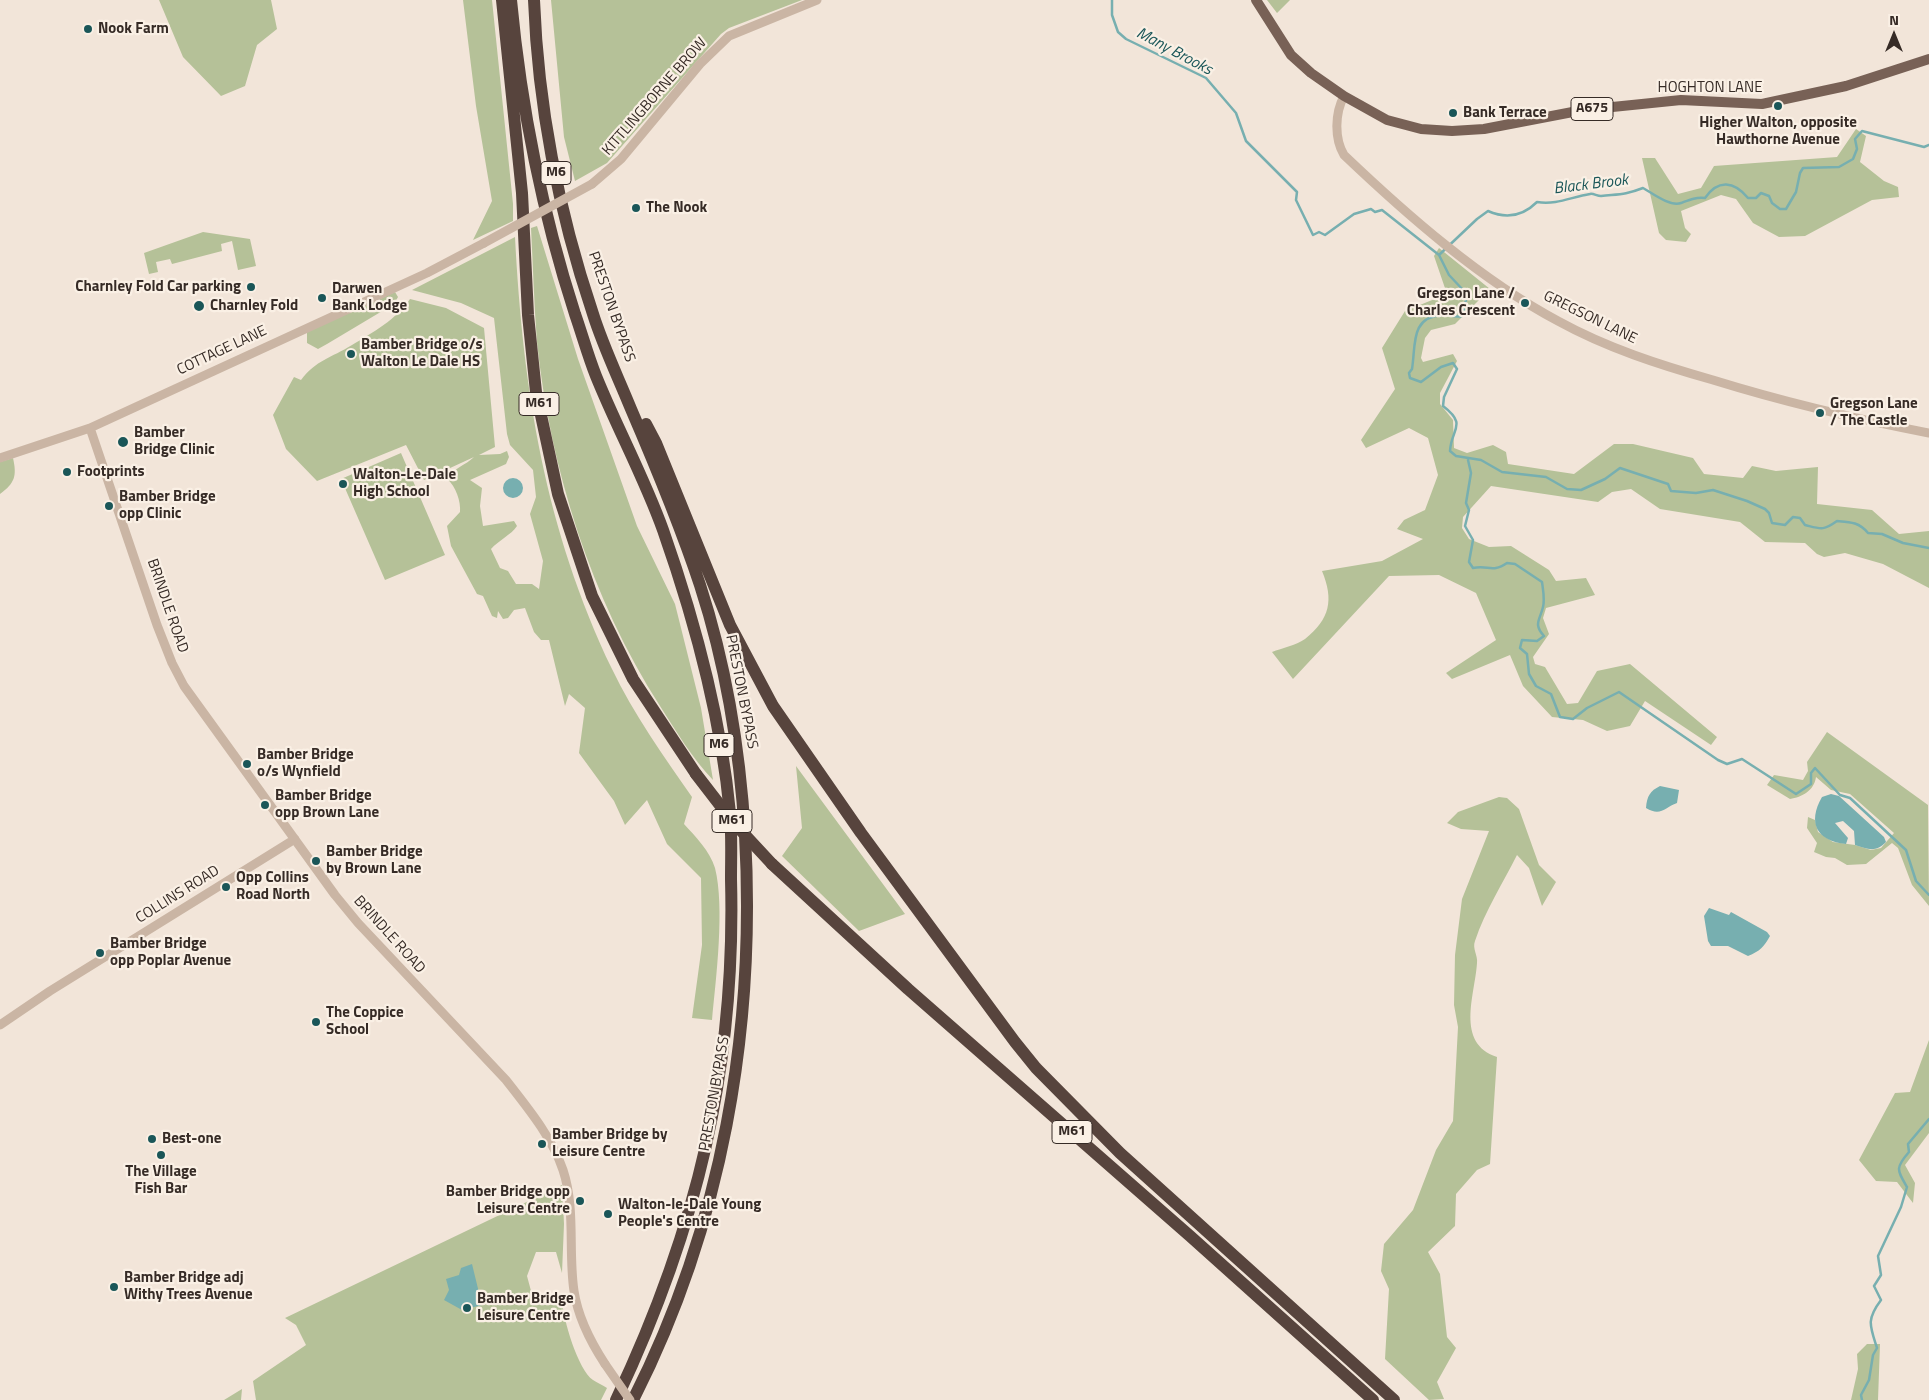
<!DOCTYPE html>
<style>
body{margin:0}
#map{position:relative;width:1929px;height:1400px;overflow:hidden;background:#f2e5d9;font-family:"Titillium Web",sans-serif}
canvas{display:block}
.north{position:absolute;left:1869px;top:10px;width:50px;height:50px;-webkit-text-stroke:4px #faf0e5;paint-order:stroke;rotate:0deg;font-size:14px;font-weight:700;line-height:20px;text-align:center;color:#362b26}
.north::after{content:'';display:block;margin:auto;width:18px;height:22px;background:#362b26;clip-path:polygon(50% 0,100% 100%,50% 72%,0 100%)}
</style>
<div id="map">
<canvas width="1929" height="1400"></canvas>
<div class="north">N</div>
</div>
<script>
const c = document.querySelector('canvas').getContext('2d');
c.lineJoin = 'round';
function fill(path, color) {
  c.fillStyle = color;
  c.fill(path, 'evenodd');
}
function trace(path, color, width, dash) {
  c.strokeStyle = color;
  c.lineWidth = width;
  c.lineCap = dash ? 'butt' : 'round';
  c.setLineDash(dash || []);
  c.stroke(path);
}
function label(font, color, halo, rows, align = 'center') {
  c.font = font + ' "Titillium Web",sans-serif';
  c.lineWidth = 4.5;
  c.setLineDash([]);
  c.textBaseline = 'middle';
  c.strokeStyle = halo;
  c.fillStyle = color;
  for (const [text, x, y, turn = 0] of rows) {
    c.save();
    c.translate(x, y);
    c.rotate((+turn || 0) * Math.PI / 180);
    c.textAlign = isNaN(turn) ? turn : align;
    if (halo) c.strokeText(text, 0, 0);
    c.fillText(text, 0, 0);
    c.restore();
  }
}
fill(new Path2D(`
 M 159,0 L 271,0 L 277,29 L 257,45 L 245,86 L 221,96 L 183,57 Z
 M 463,0 L 492,0 L 513,204 L 513,221 L 473,240 L 492,201 L 476,106 Z
 M 551,0 L 802,0 L 729,28 L 721,34 L 607,163 L 575,181 L 564,137 Z
 M 1267,0 L 1290,0 L 1277,13 Z
 M 1856,129 L 1866,136 L 1860,162 L 1884,181 L 1898,187 L 1899,197 L 1872,200 L 1805,236 L 1779,237 L 1753,223 L 1736,199 L 1721,195 L 1681,211 L 1685,228 L 1691,234 L 1686,242 L 1666,240 L 1659,233 L 1642,158 L 1655,158 L 1678,194 L 1701,188 L 1714,166 L 1837,157 Z
 M 537,226 L 578,359 L 637,526 L 675,604 L 701,708 L 713,780 C 692,758 676,731 660,706 C 591,599 550,468 537,342 C 534,304 533,266 531,228 Z
 M 203,232 L 250,239 L 256,266 L 238,270 L 232,241 L 221,244 L 222,251 L 172,264 L 170,259 L 156,262 L 158,272 L 149,274 L 144,253 Z
 M 515,237 C 523,391 545,529 612,669 C 633,713 664,757 692,797 L 684,824 C 695,836 710,851 715,868 C 725,908 716,978 712,1020 L 692,1018 L 702,945 L 701,878 L 667,844 L 647,800 L 625,825 L 614,801 L 579,753 L 585,708 L 569,694 L 565,706 L 549,640 L 541,640 L 534,632 L 525,608 L 514,610 L 508,618 L 503,619 L 498,611 L 497,618 L 492,616 L 483,596 L 477,594 L 451,546 L 447,526 L 460,512 C 461,502 456,486 447,479 C 452,469 466,465 474,457 L 424,480 L 406,445 L 317,481 L 286,449 L 273,415 L 294,377 L 301,380 C 316,360 331,358 352,345 C 372,333 397,319 410,299 L 446,308 L 484,328 L 495,447 L 479,455 L 500,454 L 507,451 L 509,457 L 506,464 L 470,480 L 482,488 L 480,506 L 483,526 L 514,521 L 517,526 C 511,535 499,540 491,549 L 500,568 L 508,571 L 516,584 L 532,584 L 539,589 L 543,561 L 530,514 L 536,497 L 533,470 L 510,445 L 507,434 L 494,318 L 461,303 L 412,290 Z
 M 1439,248 L 1490,289 L 1455,324 L 1431,330 L 1425,338 L 1421,358 L 1423,362 L 1453,354 L 1457,361 L 1440,393 L 1440,404 L 1453,420 L 1454,448 L 1467,453 L 1493,445 L 1506,452 L 1508,464 L 1574,474 L 1614,444 L 1633,444 L 1693,458 L 1704,474 L 1743,478 L 1752,466 L 1776,471 L 1818,467 L 1817,504 L 1872,510 L 1899,534 L 1929,531 L 1929,588 L 1883,564 L 1845,553 L 1824,557 L 1817,554 L 1805,543 L 1765,542 L 1740,522 L 1660,509 L 1631,489 L 1612,492 L 1598,502 L 1491,486 L 1463,517 L 1462,528 L 1469,539 L 1489,547 L 1511,546 L 1549,570 L 1556,581 L 1586,578 L 1595,595 L 1546,608 L 1543,618 L 1549,634 L 1533,657 L 1535,664 L 1545,667 L 1567,704 L 1578,703 L 1597,671 L 1630,664 L 1717,737 L 1711,745 L 1645,701 L 1630,726 L 1607,731 L 1583,720 L 1552,717 L 1523,686 L 1510,655 L 1452,679 L 1446,673 L 1496,640 L 1476,593 L 1439,575 L 1389,576 L 1293,679 L 1272,652 C 1282,648 1297,645 1305,639 C 1330,619 1334,600 1322,571 L 1382,561 L 1423,539 L 1397,529 L 1404,520 L 1425,510 L 1438,475 L 1428,438 L 1409,428 L 1366,448 L 1361,440 L 1395,389 L 1382,348 L 1405,311 L 1447,294 L 1434,256 Z
 M 395,292 L 398,297 L 394,304 L 327,344 L 318,349 L 307,343 L 307,332 Z
 M 401,453 L 445,555 L 385,580 L 341,479 Z
 M 13,458 C 17,476 15,483 0,494 L 0,462 Z
 M 1827,732 L 1928,805 L 1929,906 L 1912,885 L 1898,848 L 1892,843 L 1866,864 L 1847,865 L 1835,858 L 1826,857 L 1814,852 L 1817,843 L 1807,828 L 1808,817 L 1815,820 L 1818,832 L 1833,842 L 1855,845 L 1871,850 L 1881,848 L 1894,833 L 1850,794 L 1831,790 L 1816,777 C 1814,791 1802,797 1790,799 L 1767,785 L 1774,775 L 1803,780 L 1808,771 L 1807,762 Z
 M 796,766 L 905,914 L 859,931 L 782,856 L 802,828 Z
 M 1499,797 L 1507,798 L 1519,809 L 1539,865 L 1556,882 L 1542,906 L 1529,868 L 1517,855 C 1503,883 1485,911 1475,941 C 1472,948 1478,956 1477,963 C 1475,995 1455,1043 1497,1057 L 1490,1164 L 1477,1170 L 1456,1194 L 1455,1226 L 1428,1252 L 1440,1274 L 1447,1337 L 1456,1348 L 1437,1382 L 1444,1399 L 1429,1400 L 1385,1359 L 1389,1289 L 1381,1271 L 1384,1244 L 1413,1210 L 1436,1150 L 1453,1121 L 1458,1027 L 1454,1005 L 1455,955 L 1462,899 L 1489,831 L 1461,829 L 1447,823 L 1458,812 Z
 M 1929,1040 L 1929,1133 L 1905,1165 L 1915,1183 L 1913,1203 L 1897,1182 L 1876,1181 L 1859,1160 L 1895,1093 L 1910,1092 Z
 M 562,1185 L 564,1224 L 562,1273 L 556,1252 L 536,1252 L 527,1276 L 534,1302 L 562,1300 C 563,1319 578,1370 593,1380 C 597,1383 603,1385 607,1388 L 601,1400 L 256,1400 L 253,1381 L 306,1345 L 296,1325 L 285,1318 Z
 M 1867,1344 L 1880,1344 L 1878,1400 L 1851,1400 L 1858,1369 L 1857,1354 Z
 M 242,1389 L 241,1400 L 224,1400 Z`), '#b5c198');
fill(new Path2D(`
 M503 488a10 10 0 1 1 20 0a10 10 0 1 1-20 0Z
 M 1660,786 L 1679,790 L 1677,803 C 1665,807 1661,817 1646,808 C 1647,796 1650,791 1660,786 Z
 M 1831,794 L 1839,796 L 1884,837 L 1886,842 C 1876,853 1867,849 1855,845 L 1854,831 L 1843,821 L 1835,823 L 1848,838 L 1846,844 C 1817,841 1807,823 1822,797 Z
 M 1709,908 L 1729,915 L 1731,912 L 1767,932 L 1770,936 C 1764,947 1760,951 1748,956 L 1728,946 L 1711,946 L 1708,941 L 1704,916 Z
 M 472,1264 L 482,1305 L 462,1310 L 444,1300 L 449,1290 L 446,1279 L 459,1275 L 461,1268 Z`), '#77afb0');
trace(new Path2D(`
 M 1112,0 L 1112,15 L 1118,32 L 1126,39 L 1206,78 L 1236,113 L 1246,141 L 1297,192 L 1296,200 L 1313,235 L 1319,232 L 1325,235 L 1354,214 L 1371,209 L 1375,212 L 1382,210 L 1439,255 L 1449,275 L 1464,291 L 1467,296 L 1462,316 C 1455,318 1449,314 1442,315 C 1410,317 1416,345 1412,369 L 1409,373 L 1410,378 L 1421,382 L 1441,367 L 1453,363 L 1457,369 L 1444,397 L 1443,406 C 1468,425 1451,429 1450,451 L 1456,456 L 1481,460 L 1502,472 L 1546,477 L 1567,489 L 1581,490 L 1605,479 L 1620,468 L 1668,484 L 1671,491 L 1696,493 L 1713,490 L 1747,501 L 1765,509 L 1769,513 L 1772,523 L 1785,525 L 1793,517 L 1800,518 L 1805,525 C 1821,529 1823,531 1837,521 C 1850,522 1859,522 1868,533 L 1882,534 L 1903,543 L 1929,548
 M 1439,255 L 1477,219 L 1488,211 C 1506,219 1523,216 1537,202 C 1557,205 1571,197 1590,194 C 1593,193 1597,196 1601,196 C 1619,194 1625,195 1643,188 C 1652,193 1670,207 1681,203 C 1689,200 1695,197 1705,198 C 1718,179 1734,181 1748,198 L 1756,198 L 1761,193 L 1769,196 L 1772,203 L 1780,209 L 1786,209 L 1796,192 L 1800,173 L 1803,168 L 1839,167 L 1853,159 L 1857,149 L 1855,139 L 1862,131 L 1924,147 L 1929,145
 M 1468,460 L 1471,473 L 1466,503 L 1469,510 L 1465,526 L 1473,540 L 1469,562 L 1473,568 C 1489,565 1492,573 1507,563 L 1515,564 L 1542,582 C 1543,590 1545,599 1543,607 C 1540,620 1533,624 1544,636 L 1537,641 L 1522,640 L 1520,648 L 1527,654 L 1529,674 L 1536,686 L 1551,694 L 1560,717 L 1573,719 L 1587,708 L 1619,692 L 1718,760 L 1727,764 L 1742,759 L 1796,794 L 1811,784 L 1811,773 L 1815,768 L 1840,795 L 1850,798 L 1906,850 L 1916,881 L 1929,895
 M 1862,1400 L 1861,1395 L 1869,1380 L 1873,1355 L 1877,1348 C 1870,1326 1866,1320 1881,1300 L 1874,1286 L 1881,1275 L 1878,1256 L 1901,1207 L 1907,1187 C 1897,1170 1895,1168 1909,1152 L 1908,1144 L 1929,1119`), '#77afb0', 2.5);
trace(new Path2D(`
 M 1344,96 C 1335,113 1334,138 1344,155 C 1407,215 1481,280 1558,321 C 1607,348 1660,365 1713,380 C 1784,402 1856,419 1929,433
 M 592,184 L 621,159 L 700,64 L 729,36 L 817,0
 M 90,428 L 157,625 L 172,663 L 184,686 L 335,895 L 358,923 L 506,1080 C 527,1107 552,1137 563,1170 C 576,1209 568,1251 574,1291 C 578,1318 590,1341 605,1364
 M 0,458 L 90,428 L 427,273 L 484,243
 M 0,1025 L 50,991 L 295,839`), '#cab5a4', 9);
trace(new Path2D(`
 M 1256,0 L 1291,55 L 1311,73 L 1344,96 L 1387,120 L 1421,129 L 1452,131 L 1484,129 L 1583,110 L 1681,100 L 1762,104 L 1846,86 L 1929,59`), '#786156', 10);
trace(new Path2D(`
 M 502,0 L 522,193 L 528,315 L 536,392 L 558,494 L 592,596 L 633,679 L 696,774
 M 511,0 C 521,107 542,212 575,314 C 582,334 588,356 596,376 C 617,428 644,477 663,530 C 695,621 721,717 730,813 C 732,835 731,857 731,879 C 736,1068 697,1229 616,1400
 M 534,0 C 538,106 559,213 593,314 C 603,346 618,377 631,409 C 656,467 680,525 700,585 C 726,665 740,751 745,835 C 756,1030 722,1225 633,1400
 M 646,424 L 656,443 L 730,625 L 773,706 L 861,833 L 1015,1042 L 1036,1068 L 1120,1153 L 1394,1400
 M 772,864 L 908,989 L 1190,1236 L 1373,1400`), '#57443d', 12);
trace(new Path2D(`
 M 484,243 L 592,184
 M 605,1364 L 630,1400`), '#cab5a4', 9);
trace(new Path2D(`
 M 696,774 L 733,822 L 772,864`), '#57443d', 12);
for (const [x, y, r, color] of [
 [88,29,5,"#1a5658"],
 [1778,106,5,"#1a5658"],
 [1453,113,5,"#1a5658"],
 [636,208,5,"#1a5658"],
 [251,287,5,"#1a5658"],
 [322,298,5,"#1a5658"],
 [1525,303,5,"#1a5658"],
 [199,306,6,"#1a5658"],
 [351,354,5,"#1a5658"],
 [1820,413,5,"#1a5658"],
 [123,442,6,"#1a5658"],
 [67,472,5,"#1a5658"],
 [343,484,5,"#1a5658"],
 [109,506,5,"#1a5658"],
 [247,764,5,"#1a5658"],
 [265,805,5,"#1a5658"],
 [316,861,5,"#1a5658"],
 [226,887,5,"#1a5658"],
 [100,953,5,"#1a5658"],
 [316,1022,5,"#1a5658"],
 [152,1139,5,"#1a5658"],
 [542,1144,5,"#1a5658"],
 [161,1155,5,"#1a5658"],
 [580,1201,5,"#1a5658"],
 [608,1214,5,"#1a5658"],
 [114,1287,5,"#1a5658"],
 [467,1308,5,"#1a5658"]
]) {
  const dot = new Path2D();
  dot.arc(x, y, r, 0, 2 * Math.PI);
  c.fillStyle = color;
  c.fill(dot);
  trace(dot, '#faf0e5', 2);
}
for (const [x, y, w] of [
 [1592,109,42],
 [556,173,30],
 [539,404,40],
 [719,745,30],
 [732,821,40],
 [1072,1132,40]
]) {
  const box = new Path2D();
  box.roundRect(x - w / 2, y - 11.5, w, 23, 4);
  c.fillStyle = '#faf0e5';
  c.fill(box);
  trace(box, '#362b26', 1);
}
label('bold 14px', '#362b26', null, [
 ["A675",1592,109],
 ["M6",556,173],
 ["M61",539,404],
 ["M6",719,745],
 ["M61",732,821],
 ["M61",1072,1132]
]);
label('bold 15px', '#362b26', '#faf0e5', [
 ["Nook Farm",98,29],
 ["Bank Terrace",1463,113],
 ["Higher Walton, opposite",1778,123,"center"],
 ["Hawthorne Avenue",1778,140,"center"],
 ["The Nook",646,208],
 ["Charnley Fold Car parking",241,287,"right"],
 ["Darwen",332,289],
 ["Bank Lodge",332,306],
 ["Gregson Lane /",1515,294,"right"],
 ["Charles Crescent",1515,311,"right"],
 ["Charnley Fold",210,306],
 ["Bamber Bridge o/s",361,345],
 ["Walton Le Dale HS",361,362],
 ["Gregson Lane",1830,404],
 ["/ The Castle",1830,421],
 ["Bamber",134,433],
 ["Bridge Clinic",134,450],
 ["Footprints",77,472],
 ["Walton-Le-Dale",353,475],
 ["High School",353,492],
 ["Bamber Bridge",119,497],
 ["opp Clinic",119,514],
 ["Bamber Bridge",257,755],
 ["o/s Wynfield",257,772],
 ["Bamber Bridge",275,796],
 ["opp Brown Lane",275,813],
 ["Bamber Bridge",326,852],
 ["by Brown Lane",326,869],
 ["Opp Collins",236,878],
 ["Road North",236,895],
 ["Bamber Bridge",110,944],
 ["opp Poplar Avenue",110,961],
 ["The Coppice",326,1013],
 ["School",326,1030],
 ["Bamber Bridge by",552,1135],
 ["Leisure Centre",552,1152],
 ["Best-one",162,1139],
 ["The Village",161,1172,"center"],
 ["Fish Bar",161,1189,"center"],
 ["Bamber Bridge opp",570,1192,"right"],
 ["Leisure Centre",570,1209,"right"],
 ["Walton-le-Dale Young",618,1205],
 ["People's Centre",618,1222],
 ["Bamber Bridge adj",124,1278],
 ["Withy Trees Avenue",124,1295],
 ["Bamber Bridge",477,1299],
 ["Leisure Centre",477,1316]
], 'left');
label('15px', '#362b26', '#faf0e5', [
 ["HOGHTON LANE",1710,88],
 ["KITTLINGBORNE BROW",655,97,-49],
 ["PRESTON BYPASS",611,307,71],
 ["GREGSON LANE",1590,318,26],
 ["COTTAGE LANE",222,351,-25],
 ["BRINDLE ROAD",167,606,71],
 ["PRESTON BYPASS",741,692,79],
 ["COLLINS ROAD",178,895,-32],
 ["BRINDLE ROAD",389,935,48],
 ["PRESTON BYPASS",715,1094,-80]
]);
label('italic 16px', '#1a5658', '#faf0e5', [
 ["Many Brooks",1174,52,28],
 ["Black Brook",1591,185,-7]
]);
</script>
